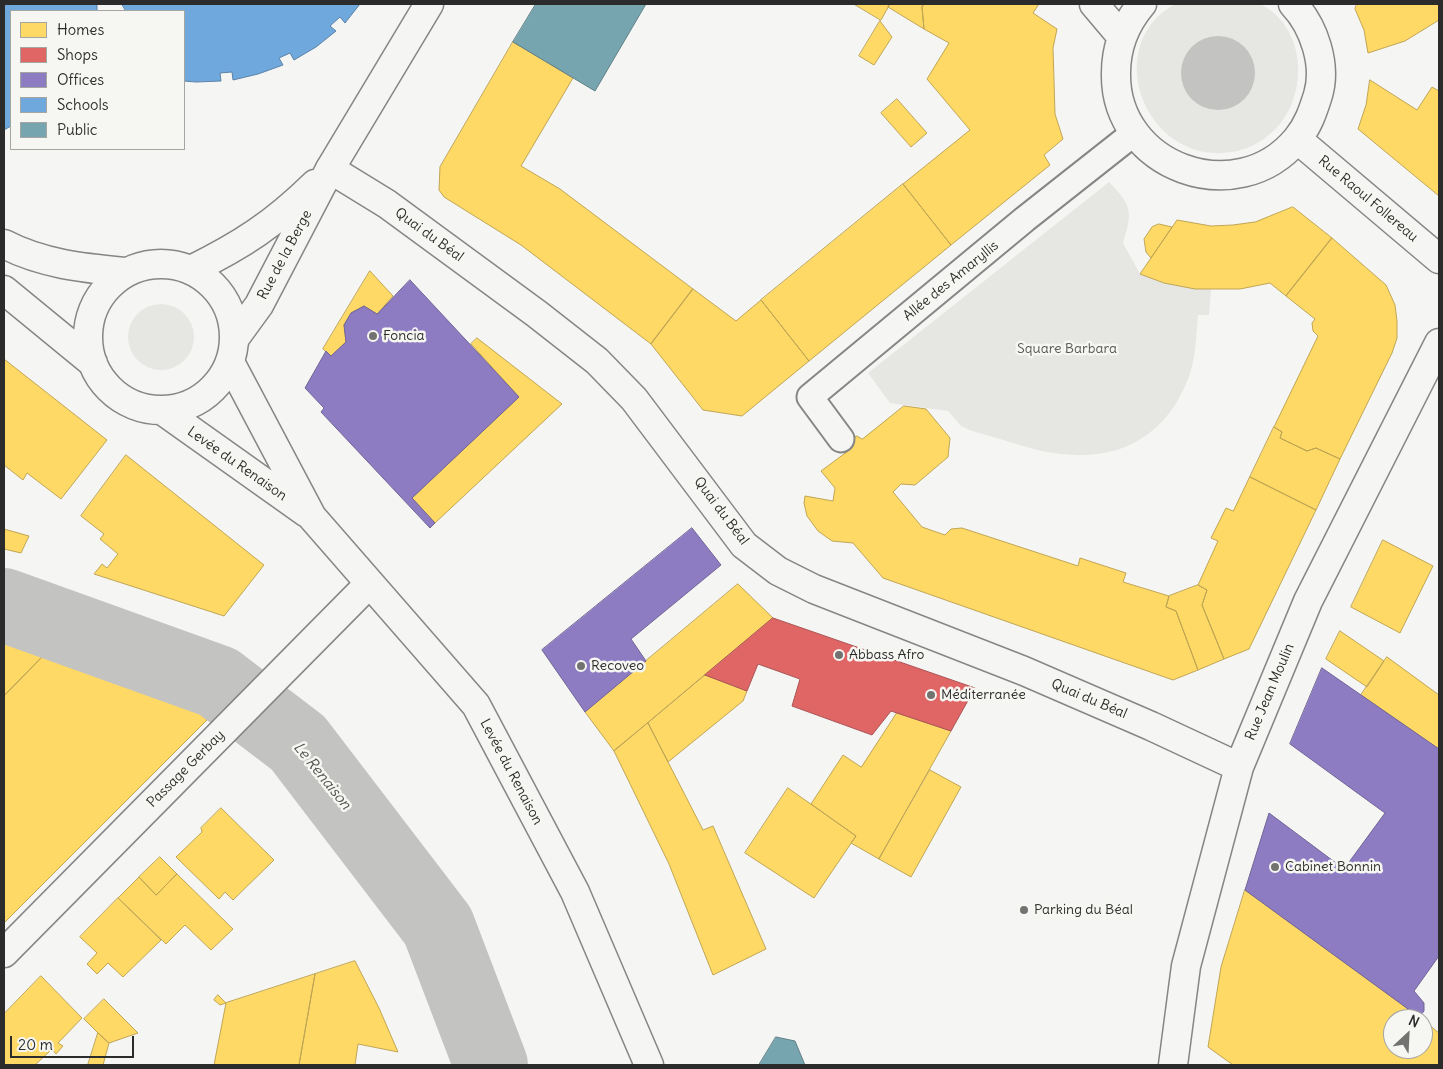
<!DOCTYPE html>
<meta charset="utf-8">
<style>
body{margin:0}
#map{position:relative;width:1443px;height:1069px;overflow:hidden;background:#f5f5f3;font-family:Delius,sans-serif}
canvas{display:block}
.frame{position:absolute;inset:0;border:5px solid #2b2b2b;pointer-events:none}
.legend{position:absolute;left:10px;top:10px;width:175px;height:140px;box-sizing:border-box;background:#f6f6f2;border:1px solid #a5a5a2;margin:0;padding:6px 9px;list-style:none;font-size:15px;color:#2b2b2b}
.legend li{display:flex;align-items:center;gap:10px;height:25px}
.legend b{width:25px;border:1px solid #a5a5a2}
.north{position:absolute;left:1383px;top:1009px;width:50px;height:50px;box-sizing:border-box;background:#f6f6f2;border:1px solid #a5a5a2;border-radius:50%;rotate:25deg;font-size:14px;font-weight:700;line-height:20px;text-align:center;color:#2b2b2b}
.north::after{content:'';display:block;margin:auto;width:18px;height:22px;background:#727271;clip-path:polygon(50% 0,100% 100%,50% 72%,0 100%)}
.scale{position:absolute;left:10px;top:1036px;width:124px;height:22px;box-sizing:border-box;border:2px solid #2b2b2b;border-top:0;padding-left:6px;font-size:15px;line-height:18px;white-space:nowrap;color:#2b2b2b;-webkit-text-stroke:4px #f6f6f2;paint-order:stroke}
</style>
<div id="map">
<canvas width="1443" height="1069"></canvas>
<div class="frame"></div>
<ul class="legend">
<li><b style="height:14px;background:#ffd966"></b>Homes</li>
<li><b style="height:14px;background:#e06666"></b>Shops</li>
<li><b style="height:14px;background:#8e7cc3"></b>Offices</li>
<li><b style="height:14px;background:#6fa8dc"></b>Schools</li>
<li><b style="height:14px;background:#76a5af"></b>Public</li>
</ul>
<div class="north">N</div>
<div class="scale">20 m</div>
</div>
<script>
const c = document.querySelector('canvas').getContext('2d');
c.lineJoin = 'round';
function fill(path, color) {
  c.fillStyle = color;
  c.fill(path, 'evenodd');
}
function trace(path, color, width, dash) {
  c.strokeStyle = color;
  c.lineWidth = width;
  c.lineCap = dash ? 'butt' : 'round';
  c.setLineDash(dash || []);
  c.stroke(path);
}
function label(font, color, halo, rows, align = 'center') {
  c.font = font + ' Delius,sans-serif';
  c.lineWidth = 5;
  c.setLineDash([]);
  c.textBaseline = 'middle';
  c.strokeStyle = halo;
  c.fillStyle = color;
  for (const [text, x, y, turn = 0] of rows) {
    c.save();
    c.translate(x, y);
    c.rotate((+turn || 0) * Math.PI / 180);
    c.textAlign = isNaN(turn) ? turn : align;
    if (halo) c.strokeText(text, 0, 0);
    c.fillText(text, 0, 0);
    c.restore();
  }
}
fill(new Path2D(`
 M 1175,4 C 1188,4 1256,1 1262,5 C 1305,28 1308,90 1280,124 C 1267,139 1251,149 1232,152 C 1146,166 1099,46 1175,4 Z
 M 1109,182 C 1132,206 1133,211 1123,243 L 1140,274 L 1164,283 L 1211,289 L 1209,315 L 1198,315 C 1196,337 1196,359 1188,379 C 1166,436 1120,461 1061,454 C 1031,451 1001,438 972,431 L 961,426 L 948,411 L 890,403 L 868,373 Z
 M128 337a33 33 0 1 1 66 0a33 33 0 1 1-66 0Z`), '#e6e6e2');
fill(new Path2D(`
 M1181 73a37 37 0 1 1 74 0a37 37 0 1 1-74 0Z`), '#c3c3c1');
const homes = new Path2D(`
 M 854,4 L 890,4 L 881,20 Z
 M 890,4 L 924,4 L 922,7 L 924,29 L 888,7 Z
 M 924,4 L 1039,4 L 1033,13 L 1057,29 L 1053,48 L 1055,114 L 1063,139 L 1044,155 L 1050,165 L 951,245 L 903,184 L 970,130 L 927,79 L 949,43 L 924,29 L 922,7 Z
 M 1357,4 L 1439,4 L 1439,20 L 1405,41 L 1368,53 L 1364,30 L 1355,9 Z
 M 880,21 L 892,37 L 874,65 L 859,56 Z
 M 513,42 L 573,78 L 521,166 L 560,189 L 693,289 L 651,344 L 521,245 L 444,197 L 439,190 L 440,167 Z
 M 1370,80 L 1417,110 L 1432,87 L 1439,91 L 1439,196 L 1358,129 L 1366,105 Z
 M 897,99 L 927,133 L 911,147 L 881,113 Z
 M 903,184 L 951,245 L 809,361 L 761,300 Z
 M 1293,207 L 1332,238 L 1286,296 L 1270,283 L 1240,289 L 1195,289 L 1164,283 L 1140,274 L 1177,220 L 1211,226 L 1233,225 L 1255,222 Z
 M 1159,224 L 1172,227 L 1151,258 L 1146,252 L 1144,239 L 1152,227 Z
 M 1332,238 L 1386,285 L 1395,305 L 1397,321 L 1397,338 L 1392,353 L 1340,459 L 1316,448 L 1307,451 L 1280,438 L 1282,432 L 1274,427 L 1318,336 L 1313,331 L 1312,323 L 1315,319 L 1286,296 Z
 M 370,271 L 393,296 L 377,314 L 364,306 L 351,313 L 344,325 L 346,342 L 331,356 L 323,349 Z
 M 693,289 L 736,321 L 761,300 L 809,361 L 742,416 L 703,410 L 651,344 Z
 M 477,338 L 562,404 L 435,523 L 412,498 L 519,397 L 471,344 Z
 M 4,359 L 107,440 L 61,499 L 27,473 L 23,480 L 4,465 Z
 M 904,406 L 926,409 L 950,438 L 948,457 L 915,485 L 901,484 L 893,492 L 922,527 L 945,535 L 951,529 L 962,528 L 1078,566 L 1080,558 L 1126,573 L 1123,582 L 1169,596 L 1166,607 L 1176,611 L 1198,670 L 1173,680 L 883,578 L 853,543 L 832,541 L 818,531 L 807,516 L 804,503 L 805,496 L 833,501 L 835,488 L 821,471 L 848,451 L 845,448 L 853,437 L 857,436 L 862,439 Z
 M 1274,427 L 1282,432 L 1280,438 L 1307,451 L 1316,448 L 1340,459 L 1316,510 L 1250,477 Z
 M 126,455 L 264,565 L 224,616 L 94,574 L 102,564 L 107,568 L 118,554 L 100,539 L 104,534 L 81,516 Z
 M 1250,477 L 1316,510 L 1249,649 L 1224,659 L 1202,605 L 1207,590 L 1198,585 L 1218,541 L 1211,538 L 1226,508 L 1233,511 Z
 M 4,529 L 29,536 L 21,553 L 4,549 Z
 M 1383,540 L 1433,566 L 1400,633 L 1351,607 Z
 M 738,584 L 773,618 L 614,751 L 585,712 Z
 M 1198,585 L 1207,590 L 1202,605 L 1224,659 L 1198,670 L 1176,611 L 1166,607 L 1169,596 Z
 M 1340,631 L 1384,661 L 1367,687 L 1326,659 Z
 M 4,638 L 20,639 L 50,649 L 4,696 Z
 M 50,649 L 158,686 L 186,701 L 207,720 L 4,923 L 4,696 Z
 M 1387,657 L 1439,695 L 1439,749 L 1361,695 Z
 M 705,675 L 747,691 L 743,701 L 668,762 L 648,723 Z
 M 897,713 L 951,731 L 879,859 L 851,843 L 856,836 L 811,804 L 843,755 L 861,767 Z
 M 648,723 L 703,830 L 713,826 L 766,949 L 713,975 L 669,864 L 614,751 Z
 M 930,770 L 961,787 L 911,877 L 879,859 Z
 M 788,788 L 856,836 L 814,898 L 745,853 Z
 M 221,808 L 274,860 L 233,900 L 225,892 L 219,899 L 176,857 L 202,832 L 201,828 Z
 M 160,857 L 177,874 L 156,895 L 139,877 Z
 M 177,874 L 233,929 L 211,950 L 185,925 L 166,944 L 118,898 L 139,877 L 156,895 Z
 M 1245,890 L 1422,1019 L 1393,1019 L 1393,1049 L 1423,1049 L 1423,1020 L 1439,1033 L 1439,1065 L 1233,1065 L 1208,1047 L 1221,967 Z
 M 118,898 L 161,940 L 123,977 L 108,963 L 97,974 L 87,964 L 97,953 L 80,937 Z
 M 355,961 L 379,1008 L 398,1052 L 358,1044 L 355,1065 L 299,1065 L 315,974 Z
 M 315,974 L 299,1065 L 214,1065 L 226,1003 Z
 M 41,976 L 82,1018 L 58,1043 L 63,1046 L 56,1054 L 52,1049 L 35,1065 L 4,1065 L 4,1014 Z
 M 218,995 L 226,1003 L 220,1005 L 214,1000 Z
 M 104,999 L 138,1033 L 109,1043 L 98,1033 L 84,1019 Z
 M 98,1033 L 109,1043 L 103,1065 L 88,1065 Z`);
fill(homes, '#ffd966');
trace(homes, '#bfa554', 1);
const shops = new Path2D(`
 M 773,618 L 975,688 L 951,731 L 891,711 L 872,735 L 792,706 L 800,679 L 758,664 L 747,691 L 705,675 Z`);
fill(shops, '#e06666');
trace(shops, '#aa5454', 1);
const offices = new Path2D(`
 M 410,280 L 519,397 L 412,498 L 435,523 L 430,528 L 321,412 L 324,408 L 305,388 L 326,351 L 331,356 L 346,342 L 344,325 L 351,313 L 364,306 L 377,314 Z
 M 692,528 L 721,565 L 631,639 L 646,661 L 585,712 L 542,650 Z
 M 1322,668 L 1439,749 L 1439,956 L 1414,991 L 1424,1003 L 1424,1011 L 1419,1017 L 1245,890 L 1269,813 L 1344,869 L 1385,813 L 1290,744 Z`);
fill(offices, '#8e7cc3');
trace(offices, '#706495', 1);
const schools = new Path2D(`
 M 4,4 L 97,4 L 97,11 L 11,11 L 11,126 L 4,130 Z
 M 122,4 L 360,4 L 345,23 L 340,17 L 330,26 L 336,31 L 316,47 L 294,60 L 290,53 L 279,58 L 283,65 L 258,74 L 233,80 L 232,72 L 220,73 L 221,81 L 196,82 L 184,81 L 184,11 L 126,11 Z`);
fill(schools, '#6fa8dc');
trace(schools, '#5b82a7', 1);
const public = new Path2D(`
 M 536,4 L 646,4 L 595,91 L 513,42 Z
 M 776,1037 L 795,1041 L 805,1065 L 759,1065 Z`);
fill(public, '#76a5af');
trace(public, '#608087', 1);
trace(new Path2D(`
 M 4,605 L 218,682 L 298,743 L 438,926 L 491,1065`), '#c3c3c1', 74);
const lane = new Path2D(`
 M 841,439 L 810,397 L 1025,219 L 1134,133`);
const street = new Path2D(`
 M 330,169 L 387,204 L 537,314 L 597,361 L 634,399 L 744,545 L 778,571 L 814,589 L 1024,671 L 1151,726 L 1239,767
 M 4,953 L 368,585
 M 1173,1065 L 1186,966 L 1239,767 L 1308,601 L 1439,343`);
const secondary = new Path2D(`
 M 1094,4 L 1121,36
 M 1142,4 C 1125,24 1116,47 1116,73 C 1114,167 1237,212 1297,139 C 1308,126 1313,111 1318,95 C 1327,65 1314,26 1293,4
 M 1297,139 L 1439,259
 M 191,270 C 242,245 274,224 315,184
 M 235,338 L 259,305 L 330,169 L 429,4`);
const primary = new Path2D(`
 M 4,244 C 42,264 84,268 125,272
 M88 337a73 73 0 1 1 146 0a73 73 0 1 1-146 0Z
 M 4,290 L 93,363
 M 230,362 L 312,517 L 476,705 L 575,892 L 649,1065
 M 162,410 L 307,513`);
trace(lane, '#868685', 29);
trace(street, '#868685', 31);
trace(secondary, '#868685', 31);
trace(primary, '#868685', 31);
trace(lane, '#f5f5f3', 25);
trace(street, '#f5f5f3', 28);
trace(secondary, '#f5f5f3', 28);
trace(primary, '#f5f5f3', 28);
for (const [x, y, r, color] of [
 [373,336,5,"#727271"],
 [839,655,5,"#727271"],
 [581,666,5,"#727271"],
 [931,695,5,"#727271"],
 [1275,867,5,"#727271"],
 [1024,910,5,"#727271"]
]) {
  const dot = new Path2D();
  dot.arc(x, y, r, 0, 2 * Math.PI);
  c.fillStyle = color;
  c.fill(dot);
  trace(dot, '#f6f6f2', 2);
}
label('14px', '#2b2b2b', '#f6f6f2', [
 ["Rue Raoul Follereau",1368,199,40],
 ["Quai du Béal",429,235,36],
 ["Rue de la Berge",285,255,-62],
 ["Allée des Amaryllis",951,281,-39],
 ["Levée du Renaison",237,464,35],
 ["Quai du Béal",721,511,53],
 ["Rue Jean Moulin",1270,692,-67],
 ["Quai du Béal",1089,699,23],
 ["Passage Gerbay",186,769,-45],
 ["Levée du Renaison",511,772,62]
]);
label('14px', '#2b2b2b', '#f6f6f2', [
 ["Foncia",383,336],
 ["Abbass Afro",849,655],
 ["Recoveo",591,666],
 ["Méditerranée",941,695],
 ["Cabinet Bonnin",1285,867],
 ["Parking du Béal",1034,910]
], 'left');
label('14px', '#565656', '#f6f6f2', [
 ["Square Barbara",1067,349]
]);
label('italic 15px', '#525251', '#f6f6f2', [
 ["Le Renaison",322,776,51]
]);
</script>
